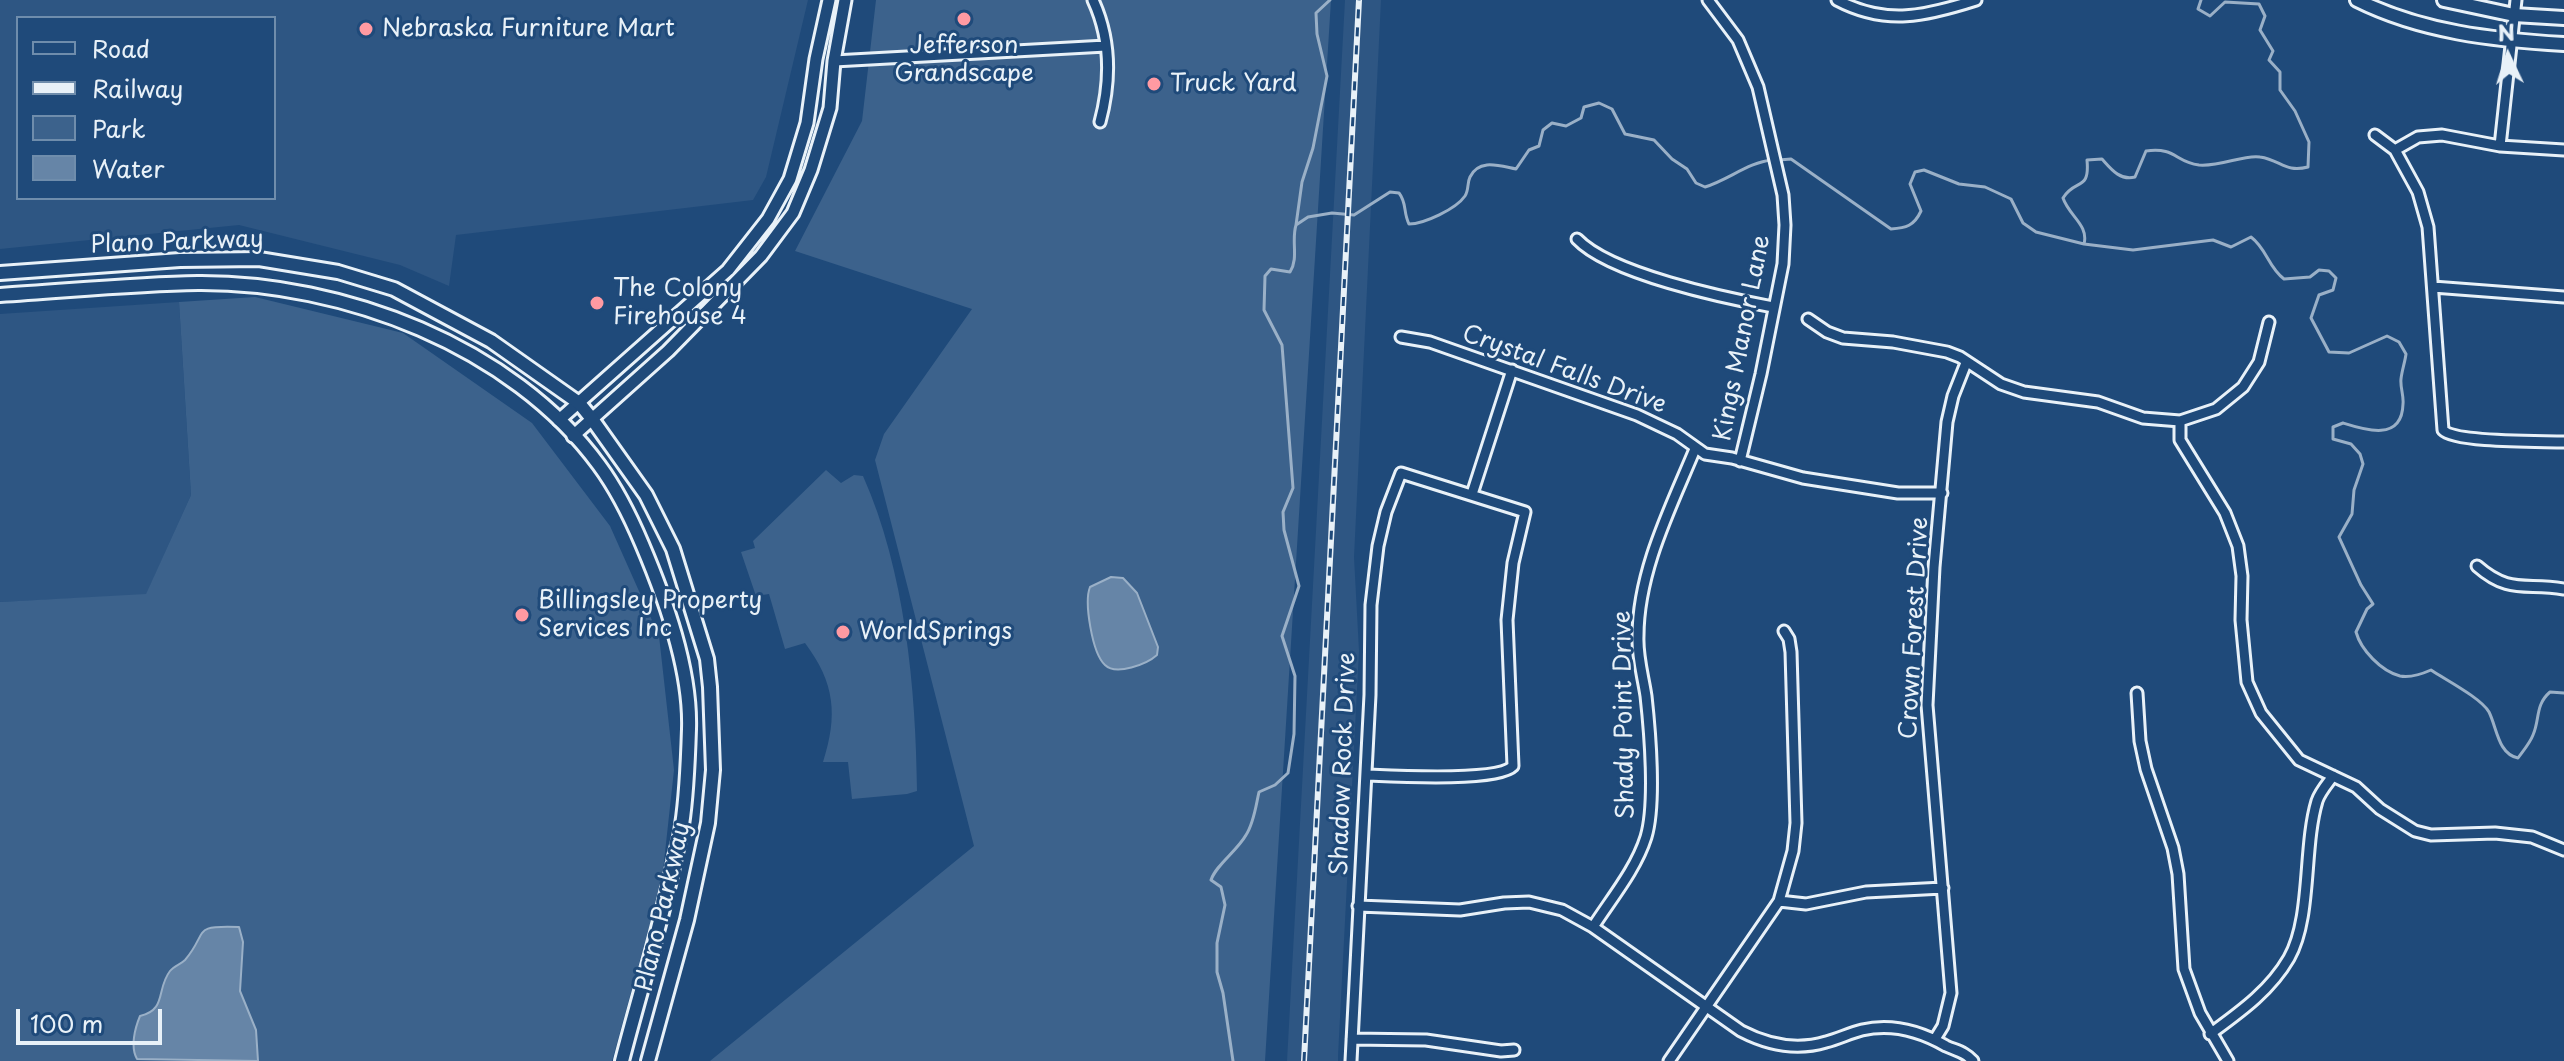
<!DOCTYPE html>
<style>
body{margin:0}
#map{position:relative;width:2564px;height:1061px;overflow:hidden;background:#1f4a7a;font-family:"Playpen Sans",sans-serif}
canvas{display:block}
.legend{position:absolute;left:16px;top:16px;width:260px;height:184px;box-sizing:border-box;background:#1f4a7a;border:2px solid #6f8dac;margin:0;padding:10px 14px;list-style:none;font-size:24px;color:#e8f1f8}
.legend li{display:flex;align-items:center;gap:16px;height:40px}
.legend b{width:40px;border:2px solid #6f8dac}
.north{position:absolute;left:2468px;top:16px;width:80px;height:80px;-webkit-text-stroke:6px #1f4a7a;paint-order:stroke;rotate:356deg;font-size:22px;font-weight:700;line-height:32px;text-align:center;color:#e8f1f8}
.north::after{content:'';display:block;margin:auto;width:28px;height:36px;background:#e8f1f8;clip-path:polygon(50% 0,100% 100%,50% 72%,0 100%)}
.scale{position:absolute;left:16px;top:1009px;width:146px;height:36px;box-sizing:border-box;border:4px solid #e8f1f8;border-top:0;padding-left:10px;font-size:24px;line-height:28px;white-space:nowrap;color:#e8f1f8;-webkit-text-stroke:6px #1f4a7a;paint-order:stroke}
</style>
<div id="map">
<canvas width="2564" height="1061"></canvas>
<ul class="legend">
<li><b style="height:10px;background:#1f4a7a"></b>Road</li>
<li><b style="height:10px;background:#e8f1f8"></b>Railway</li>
<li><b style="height:22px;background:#3c628c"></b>Park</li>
<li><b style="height:22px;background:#6685a7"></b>Water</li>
</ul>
<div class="north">N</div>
<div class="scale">100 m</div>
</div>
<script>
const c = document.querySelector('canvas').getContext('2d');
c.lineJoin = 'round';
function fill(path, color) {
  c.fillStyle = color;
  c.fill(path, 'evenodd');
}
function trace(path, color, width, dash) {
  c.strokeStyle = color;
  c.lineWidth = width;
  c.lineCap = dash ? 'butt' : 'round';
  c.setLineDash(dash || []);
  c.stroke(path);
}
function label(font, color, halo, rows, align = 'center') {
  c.font = font + ' "Playpen Sans",sans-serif';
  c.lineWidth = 6;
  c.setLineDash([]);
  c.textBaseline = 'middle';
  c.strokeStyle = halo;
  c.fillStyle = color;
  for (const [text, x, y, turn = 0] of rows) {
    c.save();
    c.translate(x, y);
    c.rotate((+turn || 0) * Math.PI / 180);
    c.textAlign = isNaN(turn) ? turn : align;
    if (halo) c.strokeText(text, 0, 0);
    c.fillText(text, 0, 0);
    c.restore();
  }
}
fill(new Path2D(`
 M 0,0 L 808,0 L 766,177 L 753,200 L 456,235 L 449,286 L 400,265 L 239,225 L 0,249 ZM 274,18 L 274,198 L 18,198 L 18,18 Z
 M 1345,0 L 1381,0 L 1354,557 L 1359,651 L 1338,1056 L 1338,1061 L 1287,1061 Z
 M 179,302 L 191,495 L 146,595 L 0,602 L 0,314 Z`), '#2e5683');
fill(new Path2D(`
 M 876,0 L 1331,0 L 1265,1061 L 710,1061 L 974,846 L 875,460 L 884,434 L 972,309 L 795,251 L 862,121 Z
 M 255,297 L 403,333 L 532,423 L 610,526 L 659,636 L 674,770 L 662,880 L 612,1061 L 0,1061 L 0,602 L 146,594 L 191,495 L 179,302 Z
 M 826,470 L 841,483 L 854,475 L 863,476 C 905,570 916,689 917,791 L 907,794 L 852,799 L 848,762 L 823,762 C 838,715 835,683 805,643 L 785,649 L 769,594 L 756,596 L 741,552 L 755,548 L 753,541 Z`), '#3c628c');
const water = new Path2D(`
 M 1111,577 L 1123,578 L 1137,593 L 1158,647 L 1157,655 C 1147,664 1116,676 1105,665 C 1092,653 1084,602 1090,587 Z
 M 239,927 L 243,942 L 240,991 L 256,1030 L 258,1061 L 137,1059 C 130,1047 135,1028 140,1016 C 167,1010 156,989 170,971 C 174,966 181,964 185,960 C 209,932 190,925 239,927 Z`);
fill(water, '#6685a7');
trace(water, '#9ab0c7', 2);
trace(new Path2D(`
 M 1779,160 L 1791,159 L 1891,229 C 1906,228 1914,226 1921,211 L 1910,184 L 1915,172 L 1924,170 L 1959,184 L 1985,187 L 2011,199 L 2023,223 L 2036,232 L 2084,244 L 2133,250 L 2213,240 L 2231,247 L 2251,237 C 2267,249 2268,267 2284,279 L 2310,277 L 2319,270 L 2329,271 L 2336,278 L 2333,290 L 2319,295 L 2311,318 L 2329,352 L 2349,353 L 2387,336 L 2399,342 L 2406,354 C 2405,362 2402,370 2401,379 C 2400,387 2404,396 2403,404 C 2402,442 2365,430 2343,423 L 2333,427 L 2333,439 L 2351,444 L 2360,454 L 2363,464 L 2354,490 L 2352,514 L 2339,537 L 2361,585 L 2373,604 L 2367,609 L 2356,632 C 2361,650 2381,671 2400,676 C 2411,678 2422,674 2431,670 C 2446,680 2481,698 2489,712 C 2497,728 2498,754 2518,758 C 2523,751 2530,743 2533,735 C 2540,719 2535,705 2550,692 L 2564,693
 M 1296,225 L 1302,182 L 1313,148 L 1327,76 L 1317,34 L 1316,13 L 1330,0
 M 2084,244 C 2089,225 2069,216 2063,198 C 2075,178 2090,192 2087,160 L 2102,159 C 2111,169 2120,181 2135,177 L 2146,151 C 2176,147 2175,162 2199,165 C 2220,167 2245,154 2260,157 C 2281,160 2285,173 2308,167 L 2309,142 L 2295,111 L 2280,90 L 2280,72 L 2269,60 L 2273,51 L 2260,30 L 2265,16 L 2259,4 L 2225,2 L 2210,16 L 2198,9 L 2201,0
 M 1233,1061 L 1223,993 L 1217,972 L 1217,943 L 1225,905 L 1221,887 L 1211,880 C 1216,865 1237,851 1246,835 C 1254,823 1256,805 1259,792 L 1275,785 L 1288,773 L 1294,734 L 1295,676 L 1282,636 L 1299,586 L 1284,530 L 1283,512 L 1293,488 L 1282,345 L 1264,310 L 1265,276 L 1271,269 L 1290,272 C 1299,258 1291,241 1296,225 L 1308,217 L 1332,213 L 1354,215 L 1390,192 L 1399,193 C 1407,203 1403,212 1409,224 C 1424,224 1456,209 1465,196 C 1469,190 1467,183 1470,177 C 1479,158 1500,166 1516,169 L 1529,150 L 1539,146 L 1543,130 L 1552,123 L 1566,126 L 1581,118 L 1584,107 L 1599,103 L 1612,109 L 1625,134 L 1654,140 L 1672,159 L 1687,169 L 1696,183 L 1705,187 C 1728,180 1749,162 1772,160`), '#9ab0c7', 3);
const minor = new Path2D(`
 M 1093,0 C 1111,39 1111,81 1100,122
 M 1708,0 L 1738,40 L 1758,87 L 1783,195 L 1785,225 L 1783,264 L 1761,374 L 1740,461
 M 1837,0 C 1886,26 1926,16 1976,0
 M 834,61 L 1106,46
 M 2375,135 L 2395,150 L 2418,192 L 2428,227 L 2443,430 C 2455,443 2542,441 2564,442
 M 2500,146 L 2516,0
 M 2395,150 L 2418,137 L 2442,135 L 2500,146 L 2564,150
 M 1577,239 C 1610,274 1725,298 1773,307
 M 2433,287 L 2564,297
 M 1808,319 L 1827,332 L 1843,338 L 1893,342 L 1947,352 L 1960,357 L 2001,384 L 2024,392 L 2098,402 L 2143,418 L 2180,421 L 2216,409 L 2243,387 L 2259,362 L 2269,322
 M 1401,337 L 1430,342 L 1637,415 L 1677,434 L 1705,454 L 1732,458 L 1803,478 L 1898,493 L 1942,493
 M 2180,421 L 2180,440 L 2225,513 L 2238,546 L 2242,576 L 2241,620 L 2247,682 L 2261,713 L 2299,760 L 2356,787 L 2380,809 L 2415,831 L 2431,835 L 2495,833 L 2532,837 L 2564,850
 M 1472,494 L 1512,370
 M 2477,566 C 2510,595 2526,582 2564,589
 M 2137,693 L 2140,741 L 2146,769 L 2173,848 L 2178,874 L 2184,969 L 2200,1013 L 2228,1061
 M 1779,901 L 1806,904 L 1866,892 L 1943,888
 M 1358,906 L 1460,910 L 1504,903 L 1529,902 L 1562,910 L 1593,927 L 1741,1031 C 1768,1045 1796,1051 1826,1042 C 1838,1039 1850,1033 1862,1030 C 1892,1023 1920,1031 1946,1046 C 1957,1051 1965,1052 1973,1061
 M 1593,927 C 1611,899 1636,869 1646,837 C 1656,804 1650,732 1646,696 C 1643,676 1637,656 1638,636 C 1638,571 1671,507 1695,449
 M 2210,1034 C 2240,1012 2270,991 2289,958 C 2312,917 2303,848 2317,801 C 2320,792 2328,783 2333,776
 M 1352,1039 L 1426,1040 L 1501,1051 L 1514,1050
 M 1935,1039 L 1943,1026 L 1951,993 L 1927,705 L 1934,567 L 1947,422 L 1953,396 L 1966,363
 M 1351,1061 L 1370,695 L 1371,605 L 1378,546 L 1386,512 L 1401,473 L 1525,512 L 1513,563 L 1507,620 L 1513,766 C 1498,782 1392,776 1366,775
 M 1669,1061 L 1779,901 L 1793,851 L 1796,823 L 1791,652 L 1789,639 L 1784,631`);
const tertiary = new Path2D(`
 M 559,420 L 728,270 L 768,219 L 790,179 L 807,123 L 816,59 L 829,0
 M 573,436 L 668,351 L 761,256 L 793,213 L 811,170 L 830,108 L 834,61 L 845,0`);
const secondary = new Path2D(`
 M 2357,0 C 2421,32 2493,40 2564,44
 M 2444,0 L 2514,15 L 2564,18
 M 0,273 L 180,260 L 259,259 L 338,272 L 394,289 L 491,341 L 579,403 L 592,419 L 646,495 L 673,549 L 707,659 L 710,687 L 713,770 L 708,823 L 687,920 L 648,1061
 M 0,295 C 66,291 133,284 198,283 C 343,282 512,346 599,465 C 616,488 631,518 642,544 C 665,598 691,669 689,729 C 688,761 687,793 682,825 C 681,838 676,850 674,862 C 660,929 639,995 622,1061`);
trace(minor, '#e8f1f8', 15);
trace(tertiary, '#e8f1f8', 17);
trace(secondary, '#e8f1f8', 18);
trace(minor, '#1f4a7a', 9);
trace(tertiary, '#1f4a7a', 11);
trace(secondary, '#1f4a7a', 12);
const rail = new Path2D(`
 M 1304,1061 L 1359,0`);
trace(rail, '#e8f1f8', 6);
trace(rail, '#1f4a7a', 3, [9]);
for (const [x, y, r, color] of [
 [964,19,8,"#ff9aa2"],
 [366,29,8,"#ff9aa2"],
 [1154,84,8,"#ff9aa2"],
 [597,303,8,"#ff9aa2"],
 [522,615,8,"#ff9aa2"],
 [843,632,8,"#ff9aa2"]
]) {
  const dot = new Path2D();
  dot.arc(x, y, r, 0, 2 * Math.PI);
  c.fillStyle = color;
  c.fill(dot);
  trace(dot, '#1f4a7a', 3);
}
label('24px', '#e8f1f8', '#1f4a7a', [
 ["Nebraska Furniture Mart",382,29],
 ["Jefferson",964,46,"center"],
 ["Grandscape",964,74,"center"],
 ["Truck Yard",1170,84],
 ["The Colony",613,289],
 ["Firehouse 4",613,317],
 ["Billingsley Property",538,601],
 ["Services Inc",538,629],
 ["WorldSprings",859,632]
], 'left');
label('24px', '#e8f1f8', '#1f4a7a', [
 ["Plano Parkway",177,243,-2],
 ["Kings Manor Lane",1743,338,-79],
 ["Crystal Falls Drive",1564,370,20],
 ["Crown Forest Drive",1915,628,-87],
 ["Shady Point Drive",1625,715,-91],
 ["Shadow Rock Drive",1344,764,-88],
 ["Plano Parkway",664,907,-77]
]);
</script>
